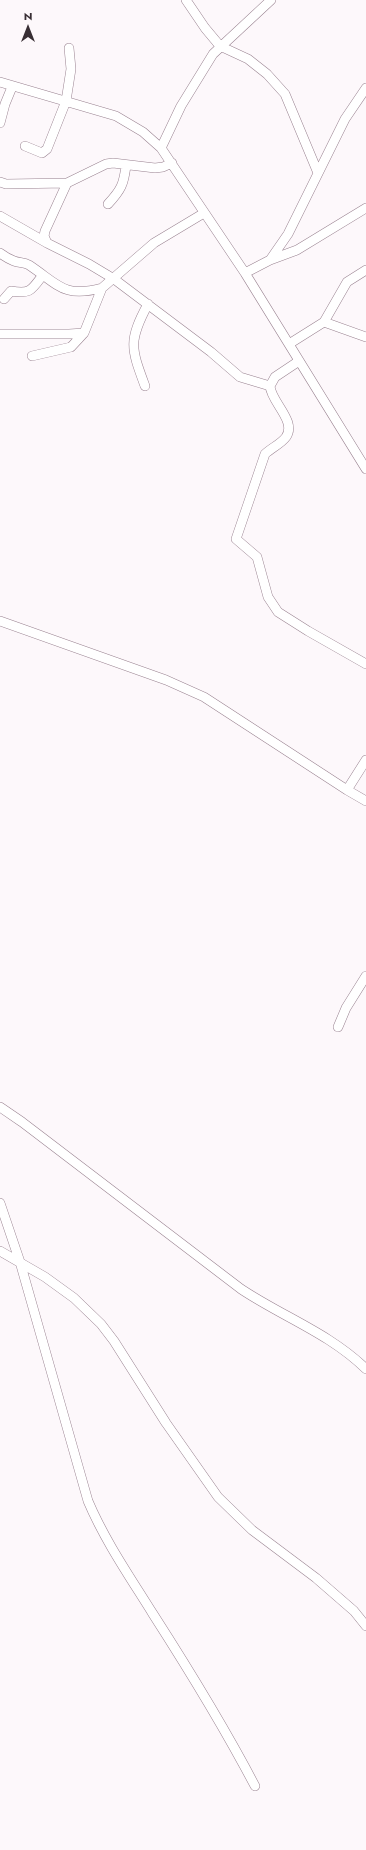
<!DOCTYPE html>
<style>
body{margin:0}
#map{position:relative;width:366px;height:1850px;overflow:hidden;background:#fdf8fb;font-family:Jost,sans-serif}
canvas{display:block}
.north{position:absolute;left:8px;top:8px;width:40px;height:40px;-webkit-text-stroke:3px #fdf8fb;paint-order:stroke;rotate:0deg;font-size:11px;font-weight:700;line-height:16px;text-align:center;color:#382e34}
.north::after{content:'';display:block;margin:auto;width:14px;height:18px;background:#382e34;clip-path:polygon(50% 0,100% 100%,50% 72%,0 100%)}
</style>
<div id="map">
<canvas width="366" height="1850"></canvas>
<div class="north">N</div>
</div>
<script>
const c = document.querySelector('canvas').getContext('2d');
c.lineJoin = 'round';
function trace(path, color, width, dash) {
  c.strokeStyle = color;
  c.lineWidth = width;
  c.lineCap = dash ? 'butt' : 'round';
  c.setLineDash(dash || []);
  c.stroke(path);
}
const minor = new Path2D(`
 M 186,0 L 205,28 L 220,46 L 248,59 L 267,74 L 285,94 L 318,173
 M 0,82 L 116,116 L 143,132 L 161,148 L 245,273 L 366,469
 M 0,123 L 5,104 L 12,87
 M 25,146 L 42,153 L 47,149 L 66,101 L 71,69 L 69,48
 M 161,148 L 181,106 L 213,54 L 271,0
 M 172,163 L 163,167 L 155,168 L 113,163 L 106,164 L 67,183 L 45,231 L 44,236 L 47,243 L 89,264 L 114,279 L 211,352 L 240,377 L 270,386
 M 0,182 L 6,184 L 67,183
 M 108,204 C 121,190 124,184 126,165
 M 0,216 L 47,243
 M 0,253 C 4,256 9,259 14,261 C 19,263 24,262 29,265 C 59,285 63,298 102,288
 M 270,260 L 288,234 L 345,119 L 366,88
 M 245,273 L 270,260 L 297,250 L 366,208
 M 4,299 L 11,291 C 30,294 31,291 42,276
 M 324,322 L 366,337
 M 0,334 L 69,334 L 84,333 L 102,288 L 154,243 L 204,213
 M 289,344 L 324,322 L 347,282 L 366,270
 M 32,356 L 71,347 L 84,333
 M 299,361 L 275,377 L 270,386 C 271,402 297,421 286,437 C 281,444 271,448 265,454 L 236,539 L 257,557 L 268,597 L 278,612 L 308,631 L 366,664
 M 145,386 C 131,348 128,341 148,304
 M 0,621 L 166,680 L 204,697 L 347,790 L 366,760
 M 347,790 L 366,801
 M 338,1027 L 346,1008 L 366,976
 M 0,1107 L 22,1122 L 241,1289 C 283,1317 329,1333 366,1369
 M 0,1203 L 20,1262 L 88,1501 C 105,1541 130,1577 153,1614 C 189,1670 224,1727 255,1786
 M 0,1251 L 45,1277 L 74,1298 L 101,1324 L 114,1341 L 166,1423 L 218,1497 L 252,1530 L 316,1578 L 354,1611 L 366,1626`);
trace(minor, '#998290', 10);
trace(minor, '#fff', 9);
</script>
